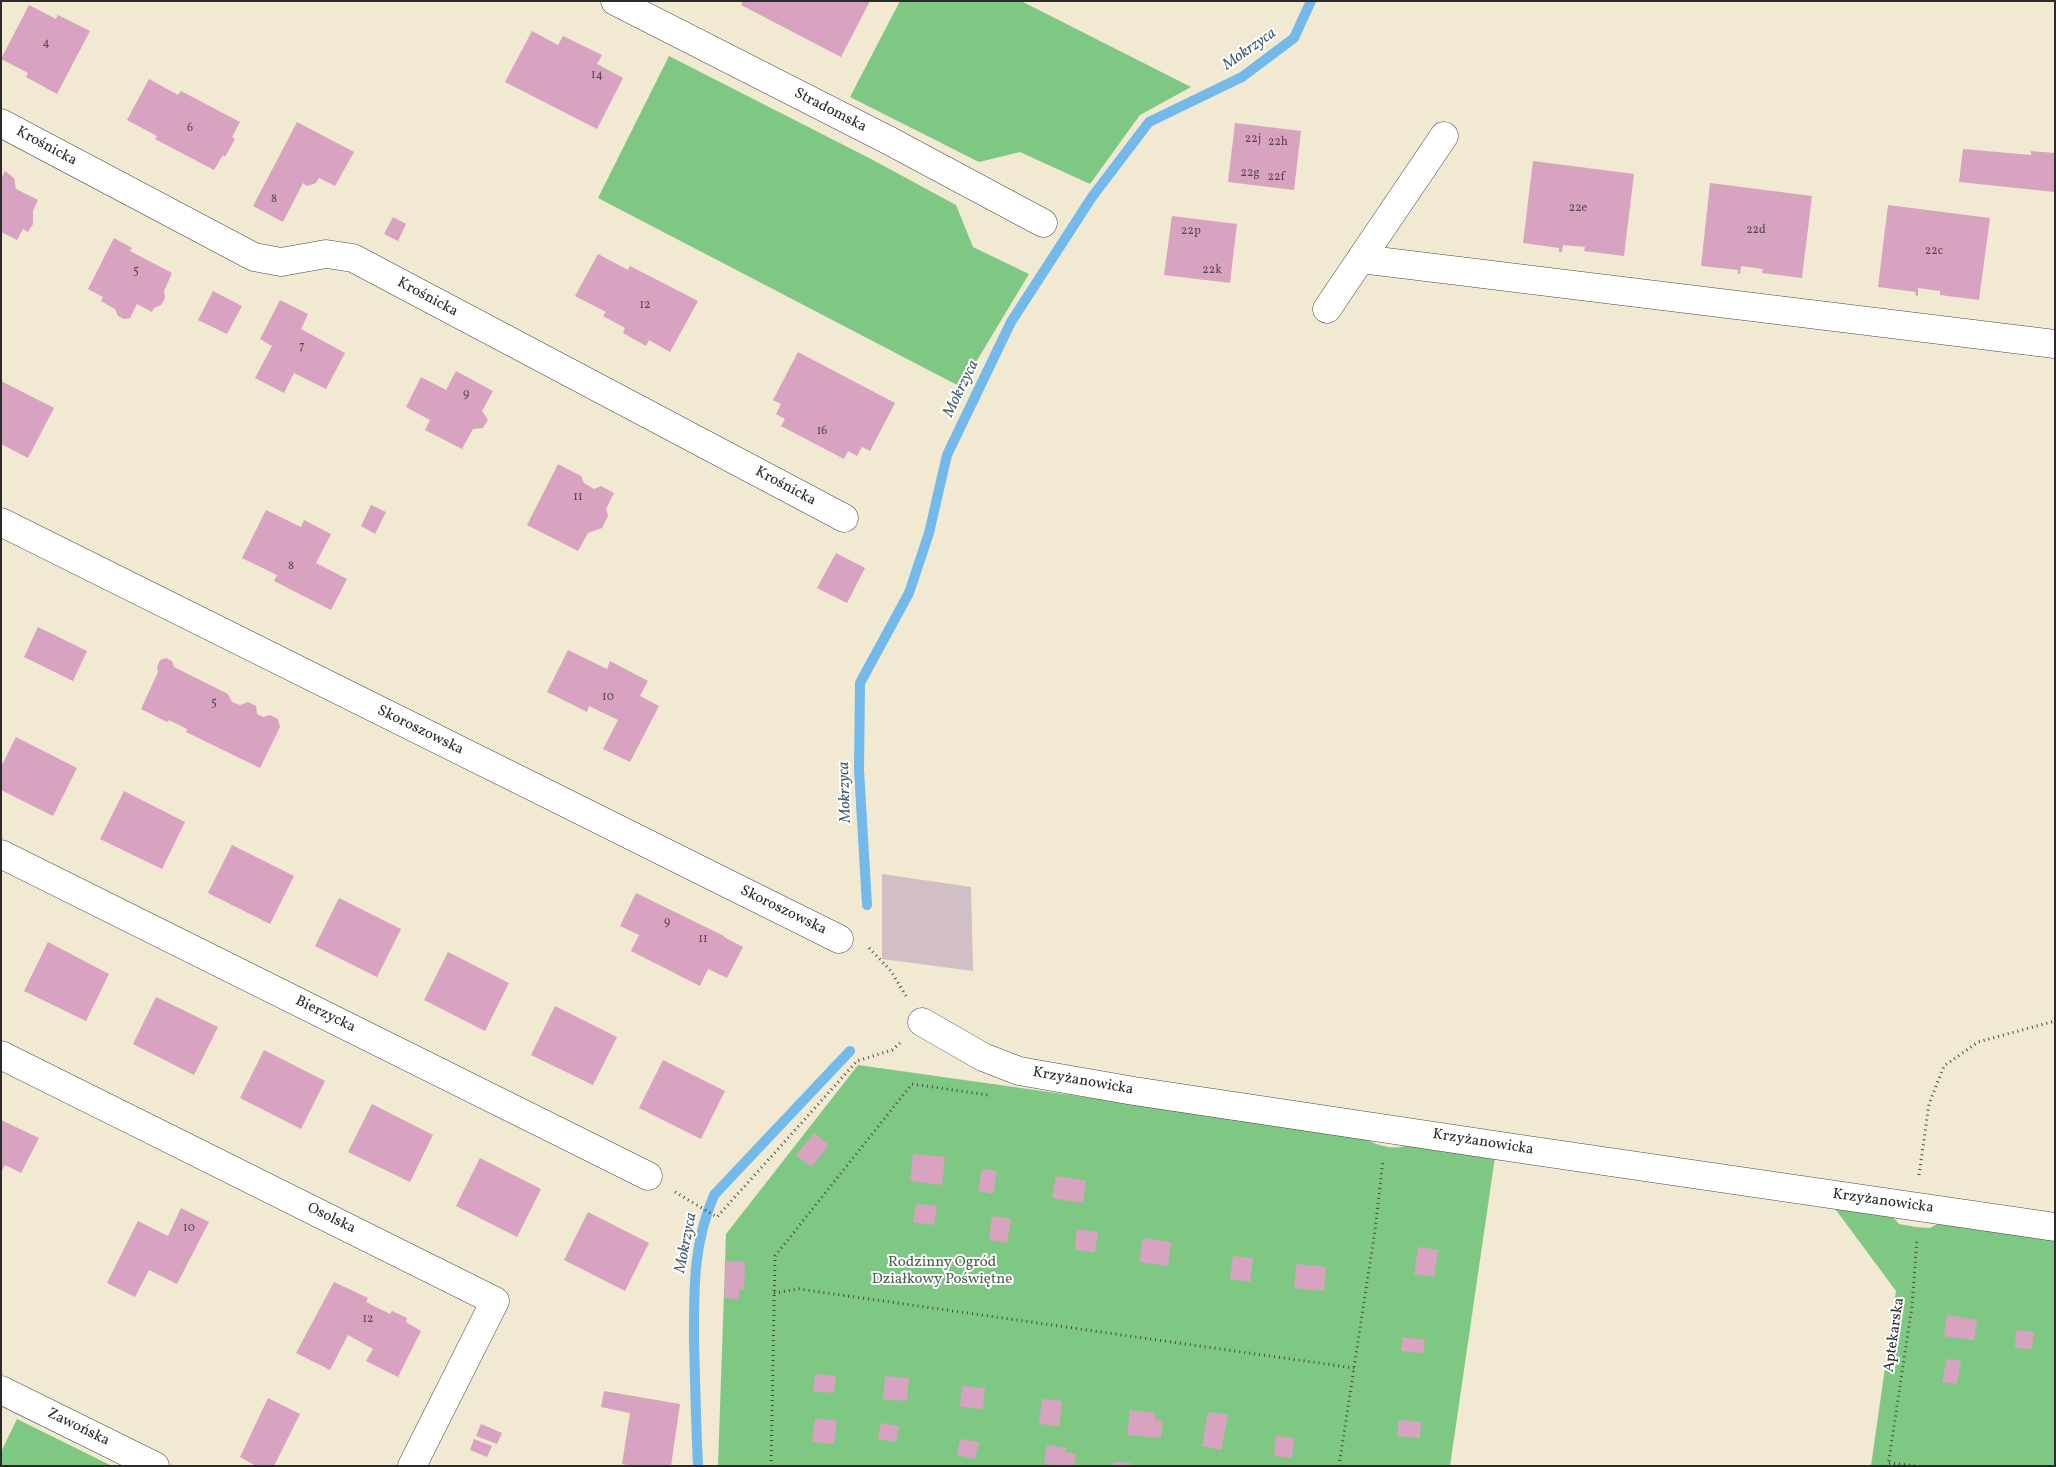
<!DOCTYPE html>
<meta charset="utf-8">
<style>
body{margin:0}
#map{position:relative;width:2056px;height:1467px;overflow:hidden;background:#f1e9d1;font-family:Vollkorn,serif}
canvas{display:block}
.frame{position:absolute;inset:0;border:2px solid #2b2b2b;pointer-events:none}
</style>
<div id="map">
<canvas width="2056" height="1467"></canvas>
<div class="frame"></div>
</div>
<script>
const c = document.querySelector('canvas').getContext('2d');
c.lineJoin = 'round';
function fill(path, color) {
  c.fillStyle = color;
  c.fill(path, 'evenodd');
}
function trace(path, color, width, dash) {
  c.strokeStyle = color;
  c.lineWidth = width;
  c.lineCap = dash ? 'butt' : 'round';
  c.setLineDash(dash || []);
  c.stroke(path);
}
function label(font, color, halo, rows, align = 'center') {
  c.font = font + ' Vollkorn,serif';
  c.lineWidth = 4;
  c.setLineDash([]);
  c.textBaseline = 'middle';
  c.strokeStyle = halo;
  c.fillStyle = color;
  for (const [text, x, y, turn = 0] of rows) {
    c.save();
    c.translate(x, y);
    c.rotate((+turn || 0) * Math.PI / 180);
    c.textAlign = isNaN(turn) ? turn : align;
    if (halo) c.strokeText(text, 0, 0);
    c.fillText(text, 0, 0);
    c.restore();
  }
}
fill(new Path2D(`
 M 882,874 L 971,887 L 973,971 L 882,959 Z`), '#d2bec5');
fill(new Path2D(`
 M 900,1 L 1021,1 L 1191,87 L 1140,115 L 1090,184 L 1020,152 L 979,162 L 850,97 Z
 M 669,56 L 871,159 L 956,205 L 973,247 L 1029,274 L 961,387 L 598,198 Z
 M 858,1065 L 1361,1136 C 1376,1146 1396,1152 1412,1143 L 1495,1157 L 1450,1466 L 718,1466 L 726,1234 Z
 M 1833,1206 L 1892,1216 L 1899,1224 L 1916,1227 L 1930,1228 L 1941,1222 L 2055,1239 L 2055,1466 L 1871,1466 L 1896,1291 Z
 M 17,1419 L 112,1466 L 1,1466 L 1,1452 Z`), '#7fc884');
trace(new Path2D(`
 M 867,905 L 859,770 L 860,683 L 909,593 L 929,533 L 947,455 L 1011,322 L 1092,197 L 1149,122 L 1242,77 L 1294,38 L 1311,1
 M 698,1466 C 696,1424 695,1382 694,1340 C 694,1287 693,1245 714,1195 L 850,1051`), '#73b9ea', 10);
fill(new Path2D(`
 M 743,1 L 870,1 L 841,57 L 741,5 Z
 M 29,5 L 56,19 L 58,15 L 90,31 L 57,94 L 26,77 L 28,73 L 1,59 Z
 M 532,31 L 558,45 L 563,36 L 602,55 L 597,64 L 623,78 L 597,129 L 505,82 Z
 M 149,79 L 178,95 L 181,91 L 240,122 L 232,137 L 235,139 L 225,157 L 223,155 L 214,170 L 155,139 L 157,136 L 127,120 Z
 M 297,122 L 354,152 L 335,186 L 319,178 L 316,183 L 307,186 L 303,183 L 283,222 L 253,206 Z
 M 1235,123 L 1301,131 L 1294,190 L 1228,182 Z
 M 1963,149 L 2031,155 L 2031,151 L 2055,153 L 2055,192 L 1959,182 Z
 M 1533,161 L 1634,174 L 1624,256 L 1584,251 L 1585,247 L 1563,245 L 1562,252 L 1559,252 L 1559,248 L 1523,243 Z
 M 5,171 L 14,178 L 16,189 L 38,200 L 33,211 L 33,224 L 28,232 L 23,229 L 17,240 L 1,232 L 1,179 Z
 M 1710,183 L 1812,196 L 1802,278 L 1762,273 L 1763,269 L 1741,266 L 1740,274 L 1738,274 L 1738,270 L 1701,266 Z
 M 1888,205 L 1990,218 L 1979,300 L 1940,295 L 1940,291 L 1918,288 L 1918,296 L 1915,295 L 1916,292 L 1878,287 Z
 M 1172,216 L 1237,224 L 1230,283 L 1164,275 Z
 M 393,217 L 406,224 L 398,241 L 384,234 Z
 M 114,238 L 132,248 L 130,251 L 172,273 L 164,291 L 165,298 L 161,305 L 154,308 L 152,312 L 137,304 L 130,318 L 124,319 L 118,316 L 115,309 L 101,301 L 103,297 L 88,289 Z
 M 598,254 L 628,270 L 630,266 L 698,301 L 670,352 L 649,340 L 646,346 L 623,333 L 625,328 L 603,316 L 606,312 L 575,296 Z
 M 213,291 L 242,306 L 227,334 L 198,320 Z
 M 280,300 L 308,314 L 301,329 L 345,353 L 326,389 L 294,373 L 284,393 L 255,378 L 272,346 L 260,339 Z
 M 798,352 L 895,403 L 870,451 L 862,447 L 857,456 L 848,451 L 844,459 L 781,426 L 785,419 L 776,414 L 781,404 L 773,400 Z
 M 456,371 L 493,391 L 482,411 L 488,420 L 483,428 L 473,429 L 462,449 L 425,430 L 430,420 L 406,407 L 421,377 L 446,390 Z
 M 1,381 L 54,408 L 28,458 L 1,444 Z
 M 558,464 L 581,476 L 584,483 L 594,489 L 601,486 L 614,493 L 606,509 L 608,516 L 602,528 L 588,533 L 578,551 L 527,525 Z
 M 371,505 L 386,512 L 375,534 L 361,526 Z
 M 266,510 L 301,527 L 304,520 L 331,534 L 316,563 L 347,579 L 331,610 L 274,581 L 277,575 L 242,558 Z
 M 836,553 L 865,568 L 847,603 L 817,588 Z
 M 38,627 L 87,651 L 73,681 L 24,657 Z
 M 568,650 L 607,669 L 610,661 L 648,681 L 640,696 L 659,706 L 630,762 L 603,749 L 618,720 L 589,706 L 587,712 L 547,692 Z
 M 166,658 L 172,661 L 174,667 L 228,694 L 232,702 L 240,705 L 248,702 L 256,706 L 257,714 L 263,717 L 270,715 L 278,719 L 280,727 L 260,768 L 186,732 L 187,729 L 169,720 L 167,722 L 141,709 L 158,672 L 157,667 L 160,660 Z
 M 16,737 L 77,768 L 53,816 L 1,790 L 1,767 Z
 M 124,791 L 185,822 L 162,869 L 100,839 Z
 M 232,845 L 294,876 L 270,924 L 208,893 Z
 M 636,893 L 724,936 L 724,937 L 743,947 L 727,978 L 708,969 L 700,986 L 631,951 L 639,935 L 620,926 Z
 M 339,898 L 401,929 L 377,977 L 315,946 Z
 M 48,942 L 109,974 L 86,1021 L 24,991 Z
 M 448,952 L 509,983 L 485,1031 L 424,1000 Z
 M 156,997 L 218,1027 L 194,1075 L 133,1044 Z
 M 555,1006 L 617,1037 L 593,1085 L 531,1055 Z
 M 264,1050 L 325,1081 L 301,1129 L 240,1098 Z
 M 663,1060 L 725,1091 L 701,1139 L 639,1108 Z
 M 372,1104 L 433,1135 L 410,1182 L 348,1152 Z
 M 1,1120 L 39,1138 L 21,1173 L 5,1165 L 1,1172 Z
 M 814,1133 L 829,1145 L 811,1167 L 796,1155 Z
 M 913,1154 L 945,1157 L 942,1185 L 910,1181 Z
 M 480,1158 L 541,1189 L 517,1237 L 456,1206 Z
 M 982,1169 L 997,1171 L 993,1194 L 978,1191 Z
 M 1056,1176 L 1086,1181 L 1083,1203 L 1052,1198 Z
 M 916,1204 L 937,1206 L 934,1225 L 913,1222 Z
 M 181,1208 L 209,1222 L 177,1284 L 149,1270 L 135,1297 L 107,1283 L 138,1221 L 168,1236 Z
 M 588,1212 L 649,1243 L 625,1291 L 564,1260 Z
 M 992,1216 L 1011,1219 L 1007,1243 L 989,1240 Z
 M 1077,1229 L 1098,1232 L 1095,1252 L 1075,1250 Z
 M 1143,1238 L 1171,1242 L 1168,1266 L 1139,1262 Z
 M 1418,1247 L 1438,1250 L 1434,1277 L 1414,1274 Z
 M 1233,1256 L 1253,1258 L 1250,1282 L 1230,1279 Z
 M 726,1261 L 745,1262 L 744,1290 L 739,1289 L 739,1299 L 724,1298 Z
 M 1296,1264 L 1326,1267 L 1324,1291 L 1294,1288 Z
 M 334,1282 L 368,1298 L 366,1302 L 390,1314 L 392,1311 L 407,1318 L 406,1322 L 421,1331 L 398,1377 L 366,1361 L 373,1349 L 348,1335 L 330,1370 L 296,1353 Z
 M 1947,1315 L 1977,1320 L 1974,1340 L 1944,1336 Z
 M 2016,1330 L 2034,1332 L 2032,1349 L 2015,1348 Z
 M 1403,1337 L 1425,1340 L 1423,1353 L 1401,1351 Z
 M 1947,1359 L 1961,1361 L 1957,1384 L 1942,1382 Z
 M 815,1374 L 836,1376 L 834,1393 L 813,1391 Z
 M 885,1376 L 909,1378 L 907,1401 L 883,1399 Z
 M 962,1386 L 985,1388 L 983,1409 L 960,1407 Z
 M 604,1391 L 680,1404 L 671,1466 L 634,1466 L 622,1464 L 630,1413 L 601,1407 Z
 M 268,1398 L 300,1414 L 274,1466 L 256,1466 L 240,1457 Z
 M 1042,1399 L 1062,1401 L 1059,1426 L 1039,1424 Z
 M 1130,1410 L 1155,1413 L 1155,1420 L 1163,1421 L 1161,1438 L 1127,1435 Z
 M 1208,1412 L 1228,1415 L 1221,1450 L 1202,1446 Z
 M 815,1418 L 837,1421 L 834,1444 L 812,1442 Z
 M 1399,1420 L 1421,1422 L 1420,1438 L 1397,1436 Z
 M 881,1423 L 899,1426 L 896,1442 L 878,1439 Z
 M 481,1424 L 502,1433 L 497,1444 L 476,1436 Z
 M 1276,1436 L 1294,1438 L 1292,1458 L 1274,1456 Z
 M 474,1439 L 492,1446 L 487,1457 L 470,1450 Z
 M 960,1439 L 979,1442 L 975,1459 L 957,1455 Z
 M 1047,1445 L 1066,1448 L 1065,1452 L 1076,1454 L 1074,1466 L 1044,1464 Z
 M 1114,1462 L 1131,1463 L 1131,1466 L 1113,1466 Z`), '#d8a3c0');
const minor = new Path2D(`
 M 615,1 L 888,140 L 1043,223
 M 1,123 L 254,257 L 281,262 L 326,254 L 353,258 L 844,518
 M 1361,259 L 2055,344
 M 1327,309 L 1444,136
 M 1,522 L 839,939
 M 1,854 L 648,1176
 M 922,1022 L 983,1057 L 1019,1071 L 1134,1091 L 1521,1149 L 2055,1227
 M 1,1055 L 495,1301 L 412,1466
 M 1,1390 L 155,1466`);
trace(minor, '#494844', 29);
trace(new Path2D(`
 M 869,948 L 891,971 L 906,996
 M 1919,1175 L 1929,1104 L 1944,1066 L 1978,1042 L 2055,1021
 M 675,1192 L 717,1217 L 857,1061 L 892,1050 L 900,1043
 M 774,1293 L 799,1289 L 1354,1368
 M 1889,1463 L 1916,1466
 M 771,1466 L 775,1256 L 912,1084 L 988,1095
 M 1339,1466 L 1375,1230 L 1383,1160
 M 1888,1466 L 1912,1306 L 1917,1238`), '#494844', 3, [1, 4]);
trace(minor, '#fff', 28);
label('12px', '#564950', null, [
 ["4",46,44],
 ["14",597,76],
 ["6",190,129],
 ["22j",1253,140],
 ["22h",1278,143],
 ["22g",1250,174],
 ["22f",1276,178],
 ["8",274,200],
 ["22e",1578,209],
 ["22d",1756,231],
 ["22p",1191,232],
 ["22c",1934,252],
 ["22k",1212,271],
 ["5",136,272],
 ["12",645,306],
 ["7",302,347],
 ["9",466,395],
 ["16",822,432],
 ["11",578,498],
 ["8",291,567],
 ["10",608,698],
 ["5",214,704],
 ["9",667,923],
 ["11",703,940],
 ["10",189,1229],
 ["12",368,1320]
]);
label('15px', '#2b2b2b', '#fff', [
 ["Stradomska",830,111,27],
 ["Krośnicka",46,147,28],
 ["Krośnicka",427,298,28],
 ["Krośnicka",785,487,28],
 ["Skoroszowska",420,731,26],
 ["Skoroszowska",783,911,26],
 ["Bierzycka",325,1015,26],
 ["Krzyżanowicka",1083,1082,10],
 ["Krzyżanowicka",1483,1143,9],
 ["Krzyżanowicka",1883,1202,8],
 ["Osolska",331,1219,26],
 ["Aptekarska",1895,1335,-82],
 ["Zawońska",78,1428,26]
]);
label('15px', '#48624a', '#fff', [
 ["Rodzinny Ogród",942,1263],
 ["Działkowy Poświętne",942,1280]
]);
label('italic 16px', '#445d6e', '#fff', [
 ["Mokrzyca",1250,50,-35],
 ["Mokrzyca",962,389,-64],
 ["Mokrzyca",846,792,-92],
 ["Mokrzyca",687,1243,-79]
]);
</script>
